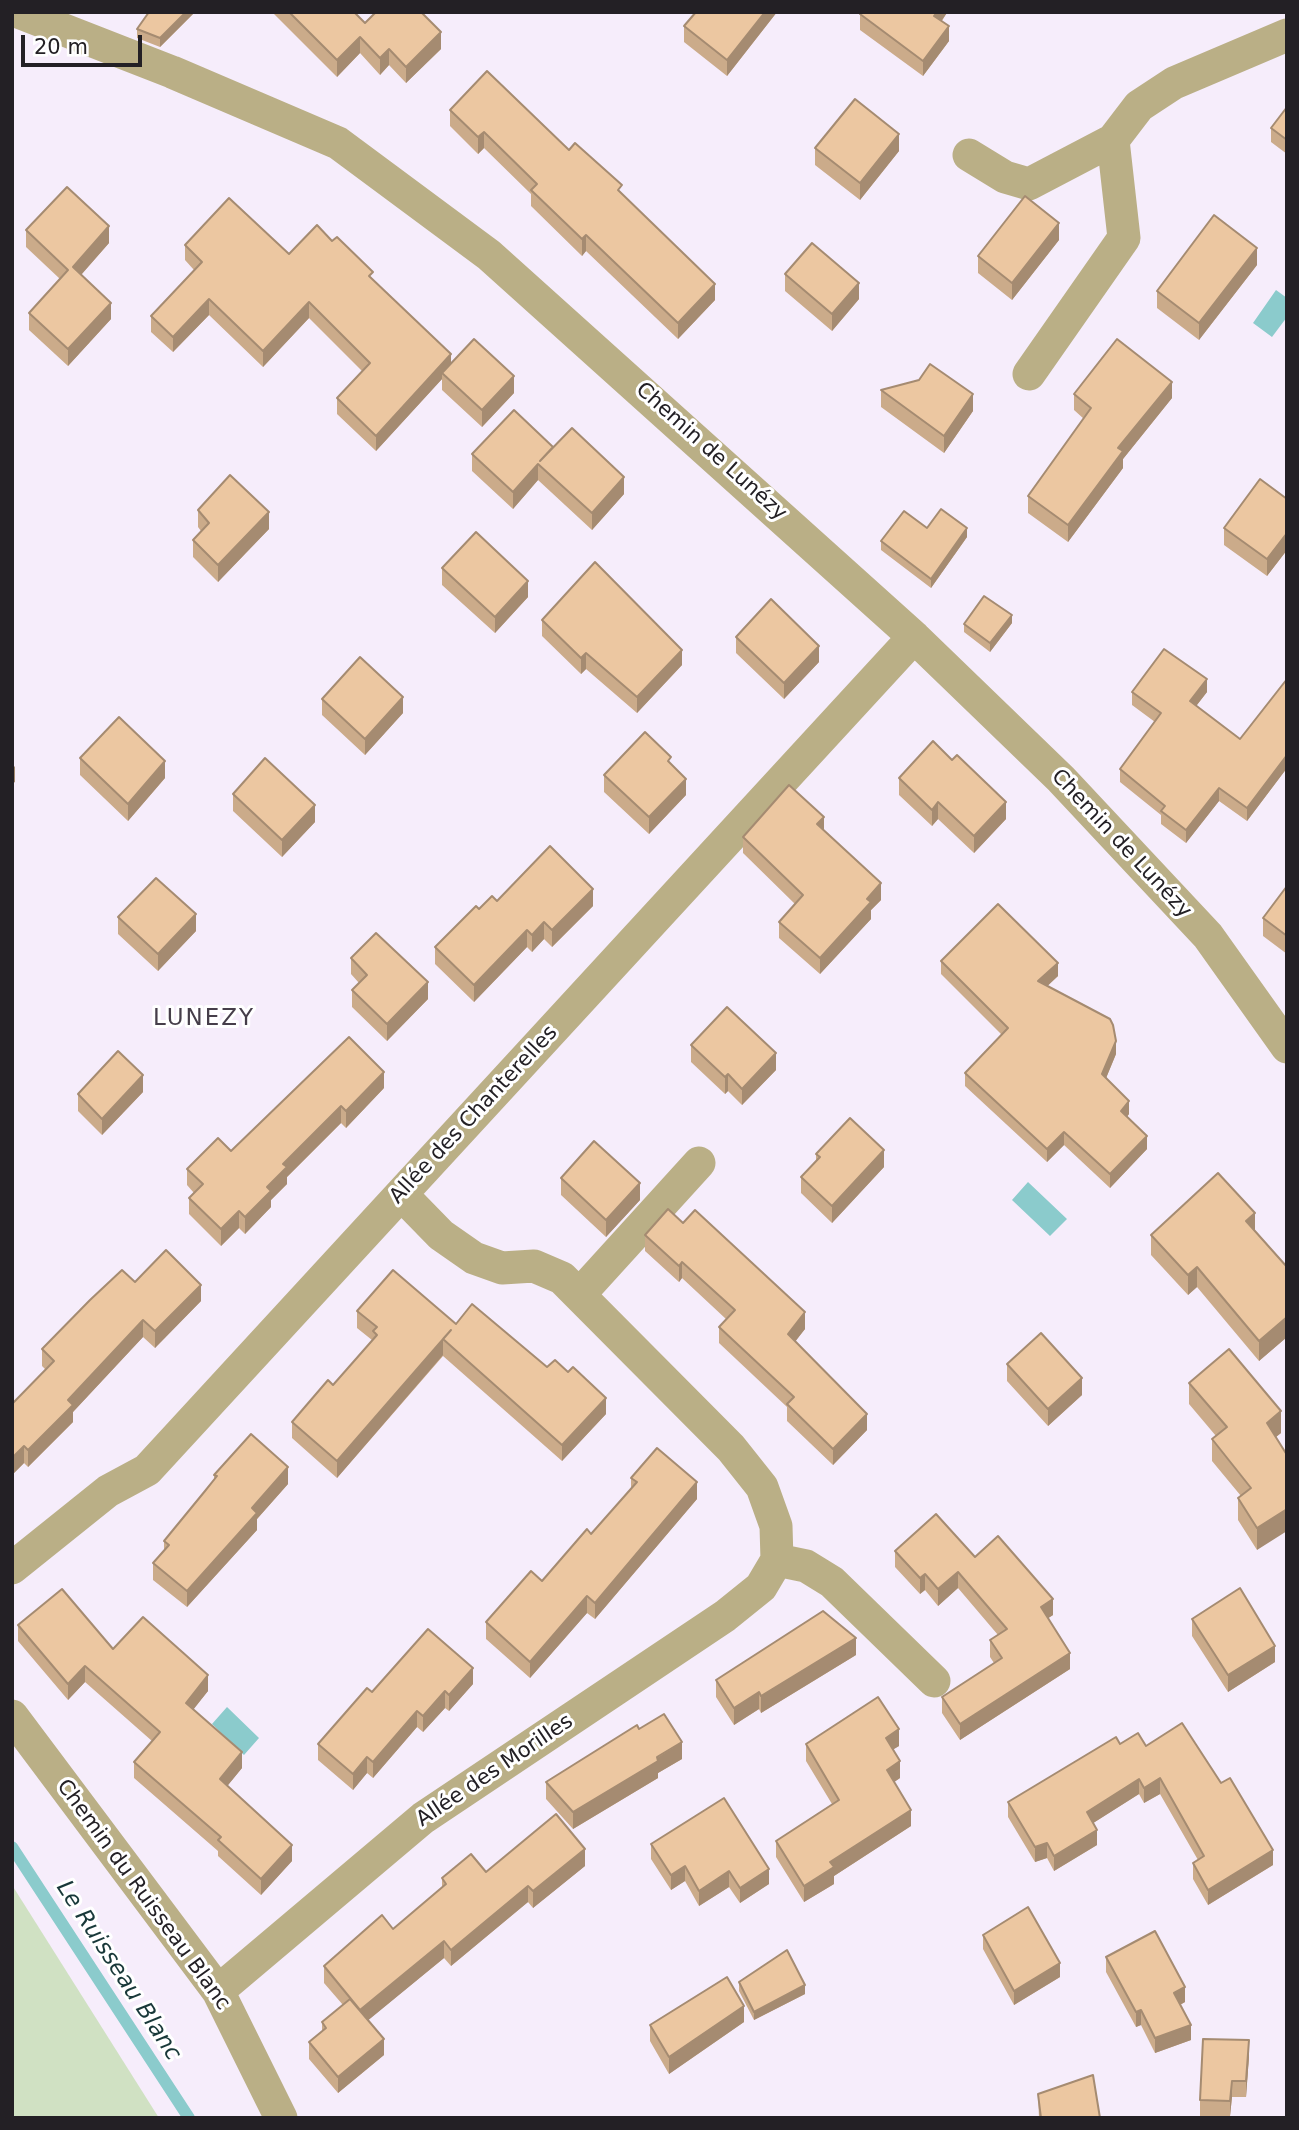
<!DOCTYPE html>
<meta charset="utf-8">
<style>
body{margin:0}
#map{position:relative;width:1299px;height:2130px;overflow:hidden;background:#f6edfb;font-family:"DejaVu Sans",sans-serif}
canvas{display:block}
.frame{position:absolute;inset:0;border:14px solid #232025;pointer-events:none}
.scale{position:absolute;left:21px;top:35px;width:121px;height:32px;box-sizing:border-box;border:4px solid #232025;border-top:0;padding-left:9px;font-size:21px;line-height:24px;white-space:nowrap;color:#232025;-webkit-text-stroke:5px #fff;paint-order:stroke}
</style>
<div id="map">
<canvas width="1299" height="2130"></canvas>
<div class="frame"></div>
<div class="scale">20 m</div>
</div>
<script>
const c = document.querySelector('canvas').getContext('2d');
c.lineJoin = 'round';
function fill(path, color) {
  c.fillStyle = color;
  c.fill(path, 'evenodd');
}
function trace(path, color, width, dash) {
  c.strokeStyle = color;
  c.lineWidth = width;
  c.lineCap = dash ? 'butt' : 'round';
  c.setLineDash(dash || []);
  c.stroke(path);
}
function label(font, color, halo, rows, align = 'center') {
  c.font = font + ' "DejaVu Sans",sans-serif';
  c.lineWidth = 6;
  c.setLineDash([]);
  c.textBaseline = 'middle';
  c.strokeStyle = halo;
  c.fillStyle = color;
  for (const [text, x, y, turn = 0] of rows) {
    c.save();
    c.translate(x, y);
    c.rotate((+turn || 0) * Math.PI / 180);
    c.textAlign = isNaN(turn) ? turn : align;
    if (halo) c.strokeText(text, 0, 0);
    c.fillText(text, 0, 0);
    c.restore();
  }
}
fill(new Path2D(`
 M 12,1885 L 159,2118 L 12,2118 Z`), '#d0e1c3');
fill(new Path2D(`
 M 1276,290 L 1287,298 L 1287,317 L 1272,337 L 1253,323 Z
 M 1028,1182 L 1067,1219 L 1050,1236 L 1012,1200 Z
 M 227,1707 L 259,1738 L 244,1755 L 212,1724 Z`), '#8bcbcc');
trace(new Path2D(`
 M 12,1847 L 189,2118`), '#8bcbcc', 12);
trace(new Path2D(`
 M 18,12 L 172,72 L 338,143 L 489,255 L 914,637 L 1061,779 L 1208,936 L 1287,1047
 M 969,155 L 1005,177 L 1029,184 L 1113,140
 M 1029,374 L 1124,238 L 1113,140 L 1139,106 L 1174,83 L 1287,35
 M 579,1295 L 699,1163
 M 777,1560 L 806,1566 L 832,1582 L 934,1681
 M 12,1568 L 108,1491 L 147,1470 L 914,637
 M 12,1716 L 218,1991 L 281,2118
 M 218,1991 L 423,1818 L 725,1616 L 761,1587 L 777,1560 L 776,1526 L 762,1487 L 731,1448 L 562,1278 L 534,1266 L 502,1268 L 474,1258 L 441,1235 L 401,1194`), '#baaf86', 33);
fill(new Path2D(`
 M 195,12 L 160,47 L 137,38 L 137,29 Z
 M 272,12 L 354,12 L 365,23 L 441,49 L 406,83 L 389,65 L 380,75 L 360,53 L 337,77 Z
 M 696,12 L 777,12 L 727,76 L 684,42 L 684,26 Z
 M 947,12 L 942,21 L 949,41 L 923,76 L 860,30 L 860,14 Z
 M 1287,107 L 1287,154 L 1271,142 L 1271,128 Z
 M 450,110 L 569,150 L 622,194 L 715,300 L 678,339 L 586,251 L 582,256 L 531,206 L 531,194 L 484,148 L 478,154 L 450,126 Z
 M 815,148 L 899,151 L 860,200 L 815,165 Z
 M 26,230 L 109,243 L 81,275 L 111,319 L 68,366 L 29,330 L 29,313 L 60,279 L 26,247 Z
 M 1059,240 L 1012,300 L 978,273 L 978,256 Z
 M 185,245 L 289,254 L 373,280 L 451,363 L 514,393 L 482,427 L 442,390 L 442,379 L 376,451 L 337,414 L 337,398 L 362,371 L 309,318 L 263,367 L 209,315 L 173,352 L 151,332 L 151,316 L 194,270 L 185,260 Z
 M 1257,265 L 1199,340 L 1157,308 L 1157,291 Z
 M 785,274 L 859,299 L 832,331 L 785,291 Z
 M 881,390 L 973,411 L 944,453 L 881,407 Z
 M 1074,394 L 1172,398 L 1123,459 L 1123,468 L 1068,542 L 1028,513 L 1028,496 L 1084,419 L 1074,410 Z
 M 553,447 L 624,494 L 592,530 L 538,480 L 513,509 L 472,471 L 472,454 Z
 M 1287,499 L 1287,550 L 1267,576 L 1224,545 L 1224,528 Z
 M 198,510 L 269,529 L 218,582 L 193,557 L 193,540 L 201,531 L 198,527 Z
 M 927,528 L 967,537 L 931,588 L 881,550 L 881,541 Z
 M 442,568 L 528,597 L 495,633 L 442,585 Z
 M 542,620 L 682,665 L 637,713 L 586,669 L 581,674 L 542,636 Z
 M 1012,623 L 990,652 L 964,632 L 964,624 Z
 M 736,637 L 819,662 L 784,699 L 736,653 Z
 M 1287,679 L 1287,768 L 1247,821 L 1219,801 L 1186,843 L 1161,824 L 1161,815 L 1120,782 L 1120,769 L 1155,722 L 1132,705 L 1132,692 L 1207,692 L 1196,706 L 1240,739 Z
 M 322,699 L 403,713 L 365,755 L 322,715 Z
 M 80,758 L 165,778 L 128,821 L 80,775 Z
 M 671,764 L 686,795 L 649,834 L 604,792 L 604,775 Z
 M 899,778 L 1006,819 L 974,853 L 938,819 L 932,826 L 899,795 Z
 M 233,794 L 315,822 L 282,857 L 233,811 Z
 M 824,831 L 881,900 L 871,910 L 871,919 L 820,974 L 779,938 L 779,922 L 795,904 L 743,853 L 743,837 Z
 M 1287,886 L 1287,954 L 1263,936 L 1263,918 Z
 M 497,901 L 593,906 L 552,947 L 544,939 L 532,952 L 527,947 L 474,1002 L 435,964 L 435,947 L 479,909 Z
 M 118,917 L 196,931 L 158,971 L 118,934 Z
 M 351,958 L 428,999 L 387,1041 L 352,1007 L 352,990 L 359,983 L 351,974 Z
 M 941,961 L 1058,976 L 1047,986 L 1116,1054 L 1106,1078 L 1129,1114 L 1127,1117 L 1147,1149 L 1110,1188 L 1064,1145 L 1047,1162 L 965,1086 L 965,1073 L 1002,1035 L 941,974 Z
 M 691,1045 L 776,1070 L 742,1105 L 728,1091 L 725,1094 L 691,1062 Z
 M 384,1088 L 346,1128 L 341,1123 L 287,1177 L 287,1184 L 271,1200 L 271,1207 L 245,1234 L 239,1228 L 221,1246 L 189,1214 L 189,1198 L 194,1193 L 187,1185 L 187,1169 Z
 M 143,1092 L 102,1135 L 78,1111 L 78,1094 Z
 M 816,1154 L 884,1167 L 832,1223 L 801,1193 L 801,1177 L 816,1161 Z
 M 561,1178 L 640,1200 L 606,1237 L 561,1195 Z
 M 1255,1231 L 1287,1267 L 1287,1337 L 1259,1361 L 1197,1287 L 1188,1295 L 1151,1255 L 1151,1235 Z
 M 645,1235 L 805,1329 L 795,1341 L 867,1430 L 833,1465 L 787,1421 L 787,1407 L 719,1343 L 719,1327 L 726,1319 L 682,1278 L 679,1282 L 645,1251 Z
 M 135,1282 L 201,1301 L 155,1348 L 143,1337 L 73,1412 L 73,1422 L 28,1467 L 24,1463 L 12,1475 L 46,1370 L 42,1366 L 42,1349 Z
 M 357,1311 L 456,1324 L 547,1367 L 606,1414 L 562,1461 L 443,1356 L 337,1478 L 292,1438 L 292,1422 L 333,1385 L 372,1340 L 357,1328 Z
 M 1007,1364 L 1082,1395 L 1048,1426 L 1007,1381 Z
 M 1189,1383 L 1281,1433 L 1276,1437 L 1257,1550 L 1238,1520 L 1238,1498 L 1241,1496 L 1212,1461 L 1212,1439 L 1216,1436 L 1189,1404 Z
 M 214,1475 L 288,1484 L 257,1519 L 257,1530 L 187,1607 L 153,1580 L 153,1563 L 164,1551 L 164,1541 L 205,1491 L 214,1479 Z
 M 631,1478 L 697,1499 L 595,1619 L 587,1613 L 530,1678 L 486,1639 L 486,1622 L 542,1581 L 591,1534 L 631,1489 Z
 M 895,1551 L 975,1557 L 1053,1615 L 1048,1618 L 1070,1669 L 960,1740 L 942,1713 L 942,1697 L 994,1663 L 990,1657 L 990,1640 L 998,1635 L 958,1588 L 938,1606 L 925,1590 L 920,1594 L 895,1567 Z
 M 1192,1619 L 1275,1662 L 1228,1692 L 1192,1636 Z
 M 18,1625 L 113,1649 L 208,1691 L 193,1709 L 242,1768 L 227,1786 L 292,1861 L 261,1895 L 218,1856 L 218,1851 L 134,1778 L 134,1762 L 152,1741 L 85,1682 L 68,1700 L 18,1641 Z
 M 856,1655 L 761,1713 L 759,1709 L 734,1725 L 716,1697 L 716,1680 Z
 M 473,1684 L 449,1711 L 445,1708 L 423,1732 L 417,1727 L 373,1778 L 367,1773 L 353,1790 L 318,1760 L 318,1744 L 372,1692 Z
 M 639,1729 L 682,1759 L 658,1773 L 658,1778 L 573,1829 L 546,1799 L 546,1782 Z
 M 806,1744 L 899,1746 L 893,1749 L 900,1778 L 894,1782 L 911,1826 L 834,1876 L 834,1884 L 804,1902 L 776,1857 L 776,1841 L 832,1804 L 806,1761 Z
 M 1120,1744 L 1146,1746 L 1273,1865 L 1208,1905 L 1193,1879 L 1193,1863 L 1198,1860 L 1160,1794 L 1144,1803 L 1139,1794 L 1093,1823 L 1097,1845 L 1054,1871 L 1047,1858 L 1035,1862 L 1008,1817 L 1008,1802 Z
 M 651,1844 L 769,1884 L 740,1903 L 729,1887 L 699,1906 L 685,1881 L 671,1890 L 651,1859 Z
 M 585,1866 L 533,1908 L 528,1902 L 451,1966 L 444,1958 L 368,2020 L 384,2055 L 338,2093 L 309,2059 L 309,2042 L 322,2031 L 322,2022 L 343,2005 L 324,1983 L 324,1966 L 393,1929 L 442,1888 L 442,1878 L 486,1872 Z
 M 983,1935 L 1060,1977 L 1014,2005 L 983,1949 Z
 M 1106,1957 L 1185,2002 L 1180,2005 L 1191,2040 L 1155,2053 L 1141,2025 L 1136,2027 L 1106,1972 Z
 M 739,1982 L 805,1994 L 754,2020 L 739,1991 Z
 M 744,2022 L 669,2074 L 650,2041 L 650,2025 Z
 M 1249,2056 L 1246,2097 L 1232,2097 L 1230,2116 L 1200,2116 L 1200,2100 Z
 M 1038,2094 L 1100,2118 L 1039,2118 Z`), '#cbab8a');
fill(new Path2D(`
 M 186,12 L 195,12 L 160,47 L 160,38 Z
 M 765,12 L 777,12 L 727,76 L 727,60 Z
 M 937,12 L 947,13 L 934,31 L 934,16 Z
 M 949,26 L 949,41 L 923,76 L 923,61 Z
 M 441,32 L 441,49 L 406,83 L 406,67 Z
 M 360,37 L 360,53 L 337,77 L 337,60 Z
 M 389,49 L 389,65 L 380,75 L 380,58 Z
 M 484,132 L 484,148 L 478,154 L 478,137 Z
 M 899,134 L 899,151 L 860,200 L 860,183 Z
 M 1059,223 L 1059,240 L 1012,300 L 1012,283 Z
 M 109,226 L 109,243 L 73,284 L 73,267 Z
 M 586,235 L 586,251 L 582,256 L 582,239 Z
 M 1257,248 L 1257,265 L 1199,340 L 1199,323 Z
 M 859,283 L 859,299 L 832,331 L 832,314 Z
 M 715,284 L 715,300 L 678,339 L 678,323 Z
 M 209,299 L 209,315 L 173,352 L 173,337 Z
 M 309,302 L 309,318 L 263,367 L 263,351 Z
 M 111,303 L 111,319 L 68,366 L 68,349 Z
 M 451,354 L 451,369 L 442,373 L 442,379 L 376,451 L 376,436 Z
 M 514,376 L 514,393 L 482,427 L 482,410 Z
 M 1172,382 L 1172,398 L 1123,459 L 1123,468 L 1068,542 L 1068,525 L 1118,448 Z
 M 973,394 L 973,411 L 944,453 L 944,436 Z
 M 538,464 L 538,480 L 513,509 L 513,492 Z
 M 624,477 L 624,494 L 592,530 L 592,513 Z
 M 269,512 L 269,529 L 218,582 L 218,565 Z
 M 967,528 L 967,537 L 931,588 L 931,579 Z
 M 1287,533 L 1287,550 L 1267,576 L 1267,559 Z
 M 528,581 L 528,597 L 495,633 L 495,617 Z
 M 1012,615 L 1012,623 L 990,652 L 990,643 Z
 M 819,646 L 819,662 L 784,699 L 784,683 Z
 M 682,650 L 682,665 L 637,713 L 637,697 Z
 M 586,653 L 586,669 L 581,674 L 581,658 Z
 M 1207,679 L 1207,692 L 1190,714 L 1190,701 Z
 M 403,697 L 403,713 L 365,755 L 365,739 Z
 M 1287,755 L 1287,768 L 1247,821 L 1247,808 Z
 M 165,761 L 165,778 L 128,821 L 128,804 Z
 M 15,766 L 15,782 L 12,784 L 12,769 Z
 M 686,779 L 686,795 L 649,834 L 649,817 Z
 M 1219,788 L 1219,801 L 1186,843 L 1186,830 Z
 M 938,802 L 938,819 L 932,826 L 932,810 Z
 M 1006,802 L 1006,819 L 974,853 L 974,836 Z
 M 315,805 L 315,822 L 282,857 L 282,840 Z
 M 824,817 L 824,833 L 817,824 Z
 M 881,883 L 881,900 L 871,910 L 871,919 L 820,974 L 820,958 L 867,899 Z
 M 593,889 L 593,906 L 552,947 L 552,930 Z
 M 196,914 L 196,931 L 158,971 L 158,954 Z
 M 544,922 L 544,939 L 532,952 L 532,935 Z
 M 527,930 L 527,947 L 474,1002 L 474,985 Z
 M 1058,963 L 1058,976 L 1038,995 L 1038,981 Z
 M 428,982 L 428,999 L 387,1041 L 387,1024 Z
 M 1116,1041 L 1116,1054 L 1102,1088 L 1102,1074 Z
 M 776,1053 L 776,1070 L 742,1105 L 742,1089 Z
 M 384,1072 L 384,1088 L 346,1128 L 346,1111 Z
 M 728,1074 L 728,1091 L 725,1094 L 725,1077 Z
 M 143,1075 L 143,1092 L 102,1135 L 102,1119 Z
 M 1129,1101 L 1129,1114 L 1121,1124 L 1121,1111 Z
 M 341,1106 L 341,1123 L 287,1177 L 287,1184 L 271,1200 L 271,1207 L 245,1234 L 245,1217 L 283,1164 Z
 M 1064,1132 L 1064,1145 L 1047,1162 L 1047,1149 Z
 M 1147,1136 L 1147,1149 L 1110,1188 L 1110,1174 Z
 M 884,1150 L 884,1167 L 832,1223 L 832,1206 Z
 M 640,1183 L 640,1200 L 606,1237 L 606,1220 Z
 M 239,1211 L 239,1228 L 221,1246 L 221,1229 Z
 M 1255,1213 L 1255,1233 L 1246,1221 Z
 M 682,1262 L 682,1278 L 679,1282 L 679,1266 Z
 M 1197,1267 L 1197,1287 L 1188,1295 L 1188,1275 Z
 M 201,1285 L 201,1301 L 155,1348 L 155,1331 Z
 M 805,1312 L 805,1329 L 788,1351 L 788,1334 Z
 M 1287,1317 L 1287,1337 L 1259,1361 L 1259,1341 Z
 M 143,1320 L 143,1337 L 73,1412 L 73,1422 L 28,1467 L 28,1450 L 68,1400 Z
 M 443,1339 L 443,1355 L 337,1478 L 337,1461 Z
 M 1082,1378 L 1082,1395 L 1048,1426 L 1048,1409 Z
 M 606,1398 L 606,1414 L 562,1461 L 562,1445 Z
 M 1281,1411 L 1281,1433 L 1267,1444 L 1267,1423 Z
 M 867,1414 L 867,1430 L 833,1465 L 833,1449 Z
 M 24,1446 L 24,1463 L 12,1475 L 12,1458 Z
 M 288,1467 L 288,1484 L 257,1519 L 257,1530 L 187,1607 L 187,1591 L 252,1508 Z
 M 697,1482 L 697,1499 L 595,1619 L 595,1603 Z
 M 1287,1509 L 1287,1531 L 1257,1550 L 1257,1528 Z
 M 958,1572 L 958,1588 L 938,1606 L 938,1589 Z
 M 925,1574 L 925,1590 L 920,1594 L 920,1578 Z
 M 587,1596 L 587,1613 L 530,1678 L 530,1662 Z
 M 1053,1599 L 1053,1615 L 1041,1623 L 1041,1607 Z
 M 856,1638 L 856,1655 L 761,1713 L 761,1696 Z
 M 1275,1646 L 1275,1662 L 1228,1692 L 1228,1675 Z
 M 1070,1653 L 1070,1669 L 960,1740 L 960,1724 Z
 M 85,1666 L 85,1682 L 68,1700 L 68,1684 Z
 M 473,1668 L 473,1684 L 449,1711 L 449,1695 Z
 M 208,1675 L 208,1691 L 186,1719 L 186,1703 Z
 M 445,1691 L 445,1708 L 423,1732 L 423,1716 Z
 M 759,1692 L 759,1709 L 734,1725 L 734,1708 Z
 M 417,1711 L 417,1727 L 373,1778 L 373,1762 Z
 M 899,1729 L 899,1746 L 886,1754 L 886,1738 Z
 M 682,1742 L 682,1759 L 658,1773 L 658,1778 L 573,1829 L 573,1812 Z
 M 242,1752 L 242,1768 L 220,1795 L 220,1779 Z
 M 367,1757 L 367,1773 L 353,1790 L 353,1774 Z
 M 900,1761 L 900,1778 L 887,1787 L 887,1770 Z
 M 1160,1778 L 1160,1794 L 1144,1803 L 1144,1788 Z
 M 1139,1779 L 1139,1794 L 1087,1827 L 1087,1812 Z
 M 911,1810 L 911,1826 L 834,1876 L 834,1884 L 804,1902 L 804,1886 L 830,1862 Z
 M 1097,1830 L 1097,1845 L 1054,1871 L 1054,1856 Z
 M 1047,1843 L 1047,1858 L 1035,1862 L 1035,1847 Z
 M 292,1845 L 292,1861 L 261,1895 L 261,1879 Z
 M 585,1849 L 585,1866 L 533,1908 L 533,1891 Z
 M 1273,1850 L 1273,1865 L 1208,1905 L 1208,1890 Z
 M 685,1866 L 685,1881 L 671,1890 L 671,1875 Z
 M 769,1869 L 769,1884 L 740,1903 L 740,1888 Z
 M 729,1871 L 729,1887 L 699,1906 L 699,1891 Z
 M 528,1886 L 528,1902 L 451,1966 L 451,1950 Z
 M 444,1941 L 444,1958 L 360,2027 L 360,2010 Z
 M 1060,1963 L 1060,1977 L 1014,2005 L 1014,1991 Z
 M 805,1985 L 805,1994 L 754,2020 L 754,2012 Z
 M 1185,1987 L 1185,2002 L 1174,2008 L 1174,1993 Z
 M 744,2006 L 744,2022 L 669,2074 L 669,2057 Z
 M 1141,2010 L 1141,2025 L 1136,2027 L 1136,2012 Z
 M 1191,2025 L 1191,2040 L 1155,2053 L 1155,2038 Z
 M 384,2039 L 384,2055 L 338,2093 L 338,2077 Z
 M 1249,2040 L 1249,2056 L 1246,2097 L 1246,2081 Z
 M 1232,2081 L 1232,2097 L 1230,2116 L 1230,2101 Z`), '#a58b71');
const building = new Path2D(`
 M 149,12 L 186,12 L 160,38 L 137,29 Z
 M 289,12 L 354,12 L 365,23 L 376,12 L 421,12 L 441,32 L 406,67 L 389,49 L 380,58 L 360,37 L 337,60 Z
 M 696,12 L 765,12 L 727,60 L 684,26 Z
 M 861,12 L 937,12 L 934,16 L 949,26 L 923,61 L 860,14 Z
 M 487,71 L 569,150 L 575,143 L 622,185 L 618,190 L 715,284 L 678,323 L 586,235 L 582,239 L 531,190 L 537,184 L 484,132 L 478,137 L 450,110 Z
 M 855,99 L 899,134 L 860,183 L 815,148 Z
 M 1287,107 L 1287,140 L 1271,128 Z
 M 67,187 L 109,226 L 73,267 L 111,303 L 68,349 L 29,313 L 68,270 L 26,230 Z
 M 1025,196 L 1059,223 L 1012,283 L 978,256 Z
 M 229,198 L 289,254 L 317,225 L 332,241 L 337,237 L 373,272 L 369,276 L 451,354 L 376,436 L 337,398 L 370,363 L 309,302 L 263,351 L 209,299 L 173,337 L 151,316 L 202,262 L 185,245 Z
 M 1214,215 L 1257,248 L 1199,323 L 1157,291 Z
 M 812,243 L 859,283 L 832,314 L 785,274 Z
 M 474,339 L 514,376 L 482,410 L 442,373 Z
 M 1117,339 L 1172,382 L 1118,448 L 1123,451 L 1068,525 L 1028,496 L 1091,408 L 1074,394 Z
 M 930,364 L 973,394 L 944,436 L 881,390 L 919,380 Z
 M 514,410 L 553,447 L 540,461 L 572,428 L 624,477 L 592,513 L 538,464 L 513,492 L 472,454 Z
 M 230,475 L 269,512 L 218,565 L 193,540 L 209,523 L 198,510 Z
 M 1260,479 L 1287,499 L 1287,533 L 1267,559 L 1224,528 Z
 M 941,509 L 967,528 L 931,579 L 881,541 L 904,511 L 927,528 Z
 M 476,532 L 528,581 L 495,617 L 442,568 Z
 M 595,562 L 682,650 L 637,697 L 586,653 L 581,658 L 542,620 Z
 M 984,596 L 1012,615 L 990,643 L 964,624 Z
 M 771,599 L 819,646 L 784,683 L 736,637 Z
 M 1164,649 L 1207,679 L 1190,701 L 1240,739 L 1287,679 L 1287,755 L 1247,808 L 1219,788 L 1186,830 L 1161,811 L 1165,806 L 1120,769 L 1161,713 L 1132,692 Z
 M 360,657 L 403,697 L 365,739 L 322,699 Z
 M 119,717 L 165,761 L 128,804 L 80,758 Z
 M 645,732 L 671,757 L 668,761 L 686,779 L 649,817 L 604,775 Z
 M 933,741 L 952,760 L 957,755 L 1006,802 L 974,836 L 938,802 L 932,810 L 899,778 Z
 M 265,758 L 315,805 L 282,840 L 233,794 Z
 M 789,785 L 824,817 L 817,824 L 881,883 L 867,899 L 871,902 L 820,958 L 779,922 L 803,895 L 743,837 Z
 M 550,846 L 593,889 L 552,930 L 544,922 L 532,935 L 527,930 L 474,985 L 435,947 L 476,906 L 479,909 L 492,896 L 497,901 Z
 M 156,878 L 196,914 L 158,954 L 118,917 Z
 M 1287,886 L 1287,936 L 1263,918 Z
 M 998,904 L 1058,963 L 1038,981 L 1110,1019 L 1113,1025 L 1116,1041 L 1102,1074 L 1129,1101 L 1121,1111 L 1147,1136 L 1110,1174 L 1064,1132 L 1047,1149 L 965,1073 L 1008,1028 L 941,961 Z
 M 376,933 L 428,982 L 387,1024 L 352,990 L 367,975 L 351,958 Z
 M 727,1007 L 776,1053 L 742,1089 L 728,1074 L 725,1077 L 691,1045 Z
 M 349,1037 L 384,1072 L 346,1111 L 341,1106 L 283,1164 L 287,1167 L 267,1187 L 271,1191 L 245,1217 L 239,1211 L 221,1229 L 189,1198 L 203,1184 L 187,1169 L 218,1138 L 231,1151 Z
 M 118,1051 L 143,1075 L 102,1119 L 78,1094 Z
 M 850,1118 L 884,1150 L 832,1206 L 801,1177 L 820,1157 L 816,1154 Z
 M 594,1141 L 640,1183 L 606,1220 L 561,1178 Z
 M 1218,1173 L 1255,1213 L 1246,1221 L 1287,1267 L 1287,1317 L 1259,1341 L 1197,1267 L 1188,1275 L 1151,1235 Z
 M 668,1209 L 683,1223 L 695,1210 L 805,1312 L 788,1334 L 867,1414 L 833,1449 L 787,1404 L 794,1397 L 719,1327 L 735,1310 L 682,1262 L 679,1266 L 645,1235 Z
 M 166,1250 L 201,1285 L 155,1331 L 143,1320 L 68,1400 L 73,1405 L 28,1450 L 24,1446 L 12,1458 L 12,1404 L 54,1361 L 42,1349 L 90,1300 L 122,1270 L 135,1282 Z
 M 393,1270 L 456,1324 L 472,1304 L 547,1367 L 555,1360 L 568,1372 L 573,1367 L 606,1398 L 562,1445 L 443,1339 L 451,1330 L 337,1461 L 292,1422 L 328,1380 L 333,1385 L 377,1335 L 373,1331 L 377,1327 L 357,1311 Z
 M 1041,1333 L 1082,1378 L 1048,1409 L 1007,1364 Z
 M 1229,1349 L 1281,1411 L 1267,1423 L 1287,1455 L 1287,1509 L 1257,1528 L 1238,1498 L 1251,1488 L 1212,1439 L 1227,1427 L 1189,1383 Z
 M 251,1434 L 288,1467 L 252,1508 L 257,1513 L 187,1591 L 153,1563 L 169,1545 L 164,1541 L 205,1491 L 217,1476 L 214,1475 Z
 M 657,1448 L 697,1482 L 595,1603 L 587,1596 L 530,1662 L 486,1622 L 531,1571 L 542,1581 L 587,1529 L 591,1534 L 637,1482 L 631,1478 Z
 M 936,1514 L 975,1557 L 998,1536 L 1053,1599 L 1041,1607 L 1070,1653 L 960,1724 L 942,1697 L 1002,1658 L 990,1640 L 1007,1629 L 958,1572 L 938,1589 L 925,1574 L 920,1578 L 895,1551 Z
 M 1240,1588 L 1275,1646 L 1228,1675 L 1192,1619 Z
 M 62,1589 L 113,1649 L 143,1617 L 208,1675 L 186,1703 L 242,1752 L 220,1779 L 292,1845 L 261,1879 L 218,1840 L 221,1837 L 134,1762 L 160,1732 L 85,1666 L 68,1684 L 18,1625 Z
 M 823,1611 L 856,1638 L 761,1696 L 759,1692 L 734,1708 L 716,1680 Z
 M 428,1629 L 473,1668 L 449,1695 L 445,1691 L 423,1716 L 417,1711 L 373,1762 L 367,1757 L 353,1774 L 318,1744 L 367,1688 L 372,1692 Z
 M 878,1697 L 899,1729 L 886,1738 L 900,1761 L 887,1770 L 911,1810 L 830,1862 L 834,1867 L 804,1886 L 776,1841 L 839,1800 L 806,1744 Z
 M 664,1714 L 682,1742 L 657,1757 L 658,1761 L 573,1812 L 546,1782 L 637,1725 L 639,1729 Z
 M 1182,1723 L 1221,1783 L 1230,1778 L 1273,1850 L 1208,1890 L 1193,1863 L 1204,1856 L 1160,1778 L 1144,1788 L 1139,1779 L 1087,1812 L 1097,1830 L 1054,1856 L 1047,1843 L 1035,1847 L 1008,1802 L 1116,1737 L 1120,1744 L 1138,1733 L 1146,1746 Z
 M 724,1798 L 769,1869 L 740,1888 L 729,1871 L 699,1891 L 685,1866 L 671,1875 L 651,1844 Z
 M 556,1814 L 585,1849 L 533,1891 L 528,1886 L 451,1950 L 444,1941 L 360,2010 L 324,1966 L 382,1915 L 393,1929 L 446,1884 L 442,1878 L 471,1854 L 486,1872 Z
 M 1028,1907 L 1060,1963 L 1014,1991 L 983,1935 Z
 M 1155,1931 L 1185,1987 L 1174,1993 L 1191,2025 L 1155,2038 L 1141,2010 L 1136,2012 L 1106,1957 Z
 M 787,1950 L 805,1985 L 754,2012 L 739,1982 Z
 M 727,1977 L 744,2006 L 669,2057 L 650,2025 Z
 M 350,1999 L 384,2039 L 338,2077 L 309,2042 L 326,2028 L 322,2022 Z
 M 1203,2039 L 1249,2040 L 1246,2081 L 1232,2081 L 1230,2101 L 1200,2100 Z
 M 1093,2075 L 1100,2118 L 1041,2118 L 1038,2094 Z`);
fill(building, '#ecc7a1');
trace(building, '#a58b71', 2);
label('21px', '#232025', '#fff', [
 ["Chemin de Lunézy",711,452,42],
 ["Chemin de Lunézy",1121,844,47],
 ["Allée des Chanterelles",474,1115,-47],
 ["Allée des Morilles",495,1771,-34],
 ["Chemin du Ruisseau Blanc",143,1895,54]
]);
c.letterSpacing = '2px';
label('23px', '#463e4a', '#fff', [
 ["LUNEZY",204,1019]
]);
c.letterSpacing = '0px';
label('italic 23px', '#183839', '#fff', [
 ["Le Ruisseau Blanc",118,1971,57]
]);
</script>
